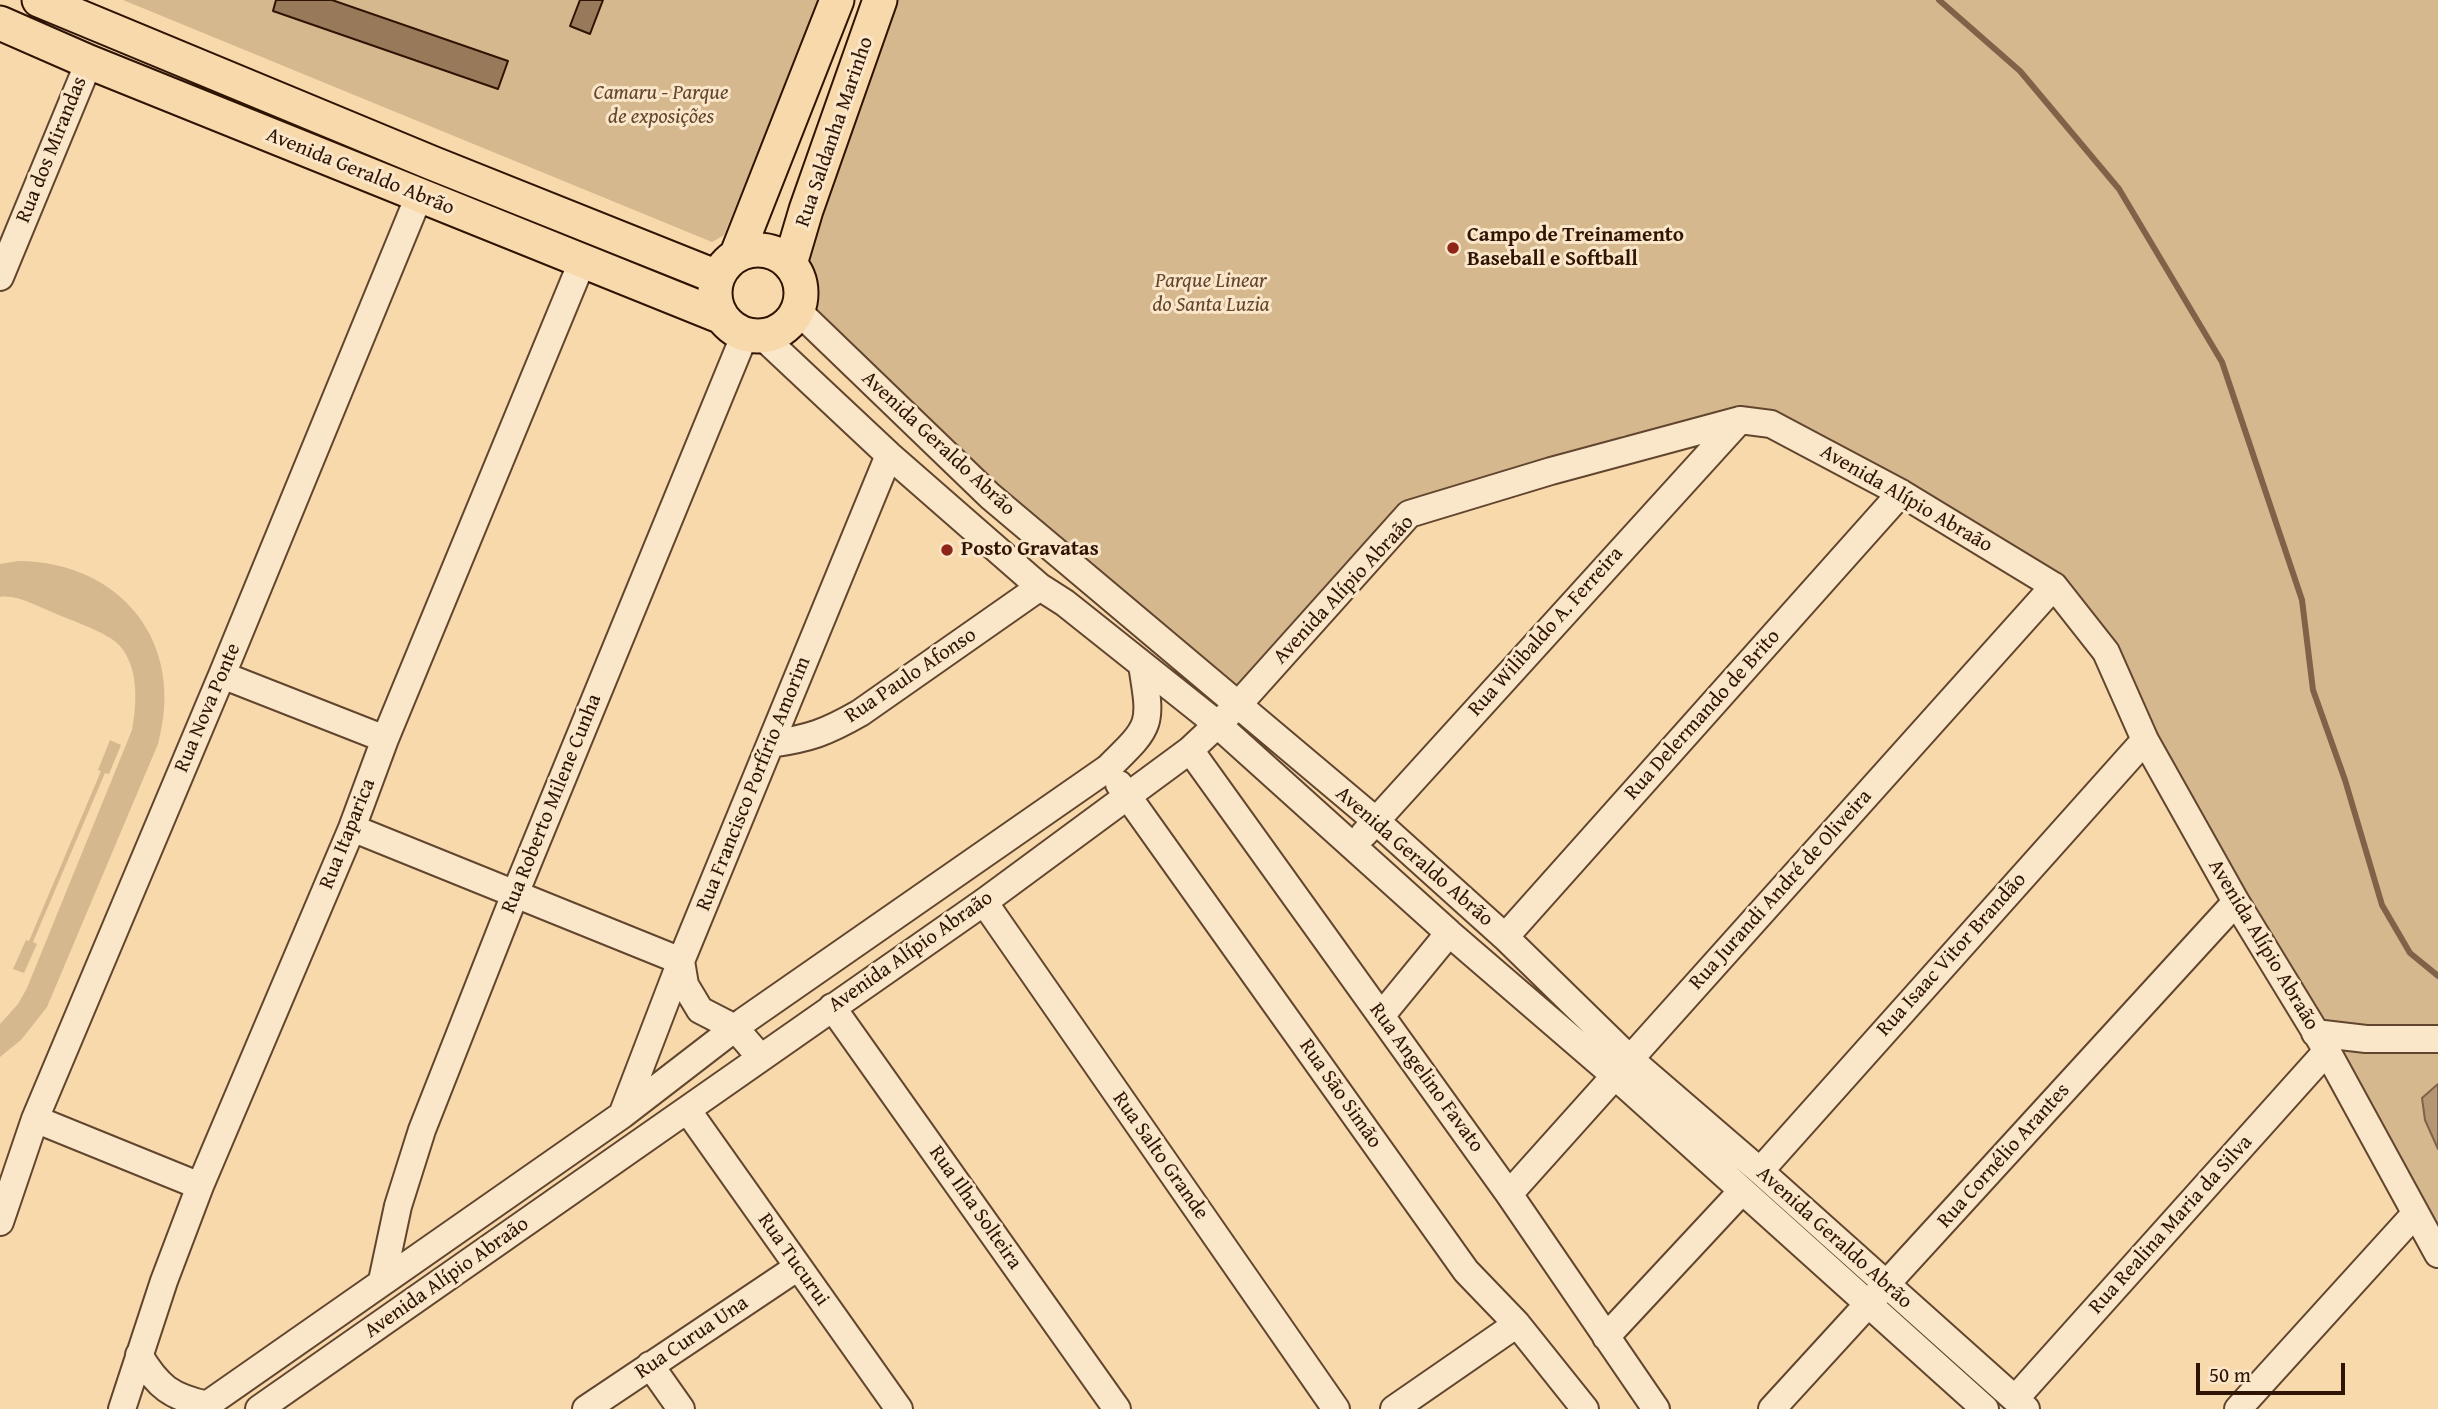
<!DOCTYPE html>
<meta charset="utf-8">
<style>
body{margin:0}
#map{position:relative;width:2438px;height:1409px;overflow:hidden;background:#f8d9ac;font-family:"Gentium Book Plus",serif}
canvas{display:block}
.scale{position:absolute;left:2196px;top:1363px;width:149px;height:32px;box-sizing:border-box;border:4px solid #2f1404;border-top:0;padding-left:9px;font-size:21px;line-height:24px;white-space:nowrap;color:#2f1404;-webkit-text-stroke:5px #fae6c9;paint-order:stroke}
</style>
<div id="map">
<canvas width="2438" height="1409"></canvas>
<div class="scale">50 m</div>
</div>
<script>
const c = document.querySelector('canvas').getContext('2d');
c.lineJoin = 'round';
function fill(path, color) {
  c.fillStyle = color;
  c.fill(path, 'evenodd');
}
function trace(path, color, width, dash) {
  c.strokeStyle = color;
  c.lineWidth = width;
  c.lineCap = dash ? 'butt' : 'round';
  c.setLineDash(dash || []);
  c.stroke(path);
}
function label(font, color, halo, rows, align = 'center') {
  c.font = font + ' "Gentium Book Plus",serif';
  c.lineWidth = 6;
  c.setLineDash([]);
  c.textBaseline = 'middle';
  c.strokeStyle = halo;
  c.fillStyle = color;
  for (const [text, x, y, turn = 0] of rows) {
    c.save();
    c.translate(x, y);
    c.rotate((+turn || 0) * Math.PI / 180);
    c.textAlign = isNaN(turn) ? turn : align;
    if (halo) c.strokeText(text, 0, 0);
    c.fillText(text, 0, 0);
    c.restore();
  }
}
fill(new Path2D(`
 M 123,0 L 820,0 L 724,235 L 712,242 Z
 M 880,0 L 2438,0 L 2438,1254 L 2054,586 L 1771,424 L 1636,437 L 1624,435 L 1551,471 L 1409,514 L 1237,706 L 1092,581 L 809,304 L 797,262 Z
 M 18,561 C 122,562 186,643 158,744 L 47,1007 L 21,1040 L 0,1057 L 0,1024 L 18,1004 L 27,988 L 132,730 C 137,704 139,668 120,646 C 108,632 69,620 52,612 C 36,606 17,594 0,597 L 0,564 Z
 M 110,740 L 121,745 L 109,774 L 105,773 L 33,942 L 37,944 L 24,973 L 13,969 L 26,940 L 29,941 L 101,771 L 98,770 Z`), '#d6b88f');
const water = new Path2D(`
 M 2438,1084 L 2438,1149 L 2425,1120 L 2422,1098 Z`);
fill(water, '#b49673');
trace(water, '#7f6247', 2);
trace(new Path2D(`
 M 1939,0 L 2020,71 L 2119,189 L 2222,362 L 2302,600 L 2313,690 L 2345,780 L 2382,905 L 2410,953 L 2438,976`), '#7f6247', 6);
const building = new Path2D(`
 M 276,0 L 332,0 L 508,61 L 498,89 L 273,11 Z
 M 580,0 L 603,0 L 590,34 L 570,26 Z`);
fill(building, '#987a5b');
trace(building, '#2f1404', 2);
const minor = new Path2D(`
 M 0,277 L 89,62
 M 798,311 L 990,496 L 1375,820 L 1505,937 L 1630,1059 L 1760,1171 L 2026,1409
 M 761,335 L 889,455 L 1040,587 L 1065,603 L 1217,724 L 1449,933 L 1615,1076 L 1985,1409
 M 222,675 L 385,739
 M 771,744 C 810,738 825,733 860,713 L 1040,587
 M 1190,750 L 1509,1194 L 1656,1409
 M 1119,784 L 1466,1271 L 1517,1324 L 1585,1409
 M 352,828 L 681,961
 M 1364,834 L 1740,420
 M 984,902 L 1336,1409
 M 1505,937 L 1901,493
 M 681,961 L 685,985 L 700,1010 L 735,1028 L 761,1058
 M 832,1007 L 1117,1409
 M 1381,1016 L 1449,933
 M 2315,1033 L 2366,1039 L 2438,1039
 M 688,1111 L 899,1409
 M 622,1115 L 681,961 L 889,455
 M 35,1119 L 200,1186
 M 1760,1171 L 2145,740
 M 1509,1194 L 2054,586
 M 0,1222 L 35,1119 L 222,675 L 419,196
 M 382,1281 L 398,1206 L 422,1130 L 515,894 L 745,334
 M 1606,1337 L 1742,1191
 M 139,1355 C 158,1387 171,1397 208,1405
 M 650,1365 L 681,1409
 M 2015,1399 L 2327,1051
 M 122,1409 L 164,1281 L 200,1186 L 352,828 L 385,739 L 582,262
 M 201,1409 L 622,1115 L 744,1021 L 1108,768 C 1152,725 1152,726 1142,665
 M 259,1409 L 984,902 L 1190,750 L 1237,706 L 1409,514 L 1551,471 L 1740,420 L 1771,424 L 1901,493 L 2054,586 L 2106,652 L 2145,740 L 2236,902 L 2327,1051 L 2438,1254
 M 586,1409 L 798,1267
 M 1394,1409 L 1517,1324
 M 1772,1409 L 2236,902
 M 2238,1409 L 2415,1214`);
const major = new Path2D(`
 M 39,0 L 432,163 L 717,277
 M 0,23 L 89,62 L 722,317
 M715 293a43 43 0 1 1 86 0a43 43 0 1 1-86 0Z
 M 737,254 L 837,0
 M 790,264 L 806,210 L 880,0`);
trace(minor, '#61452e', 30);
trace(major, '#2f1404', 37);
trace(minor, '#fae6c9', 26);
trace(major, '#f8d9ac', 33);
for (const [x, y, r, color] of [
 [1453,248,7,"#8f2418"],
 [947,550,7,"#8f2418"]
]) {
  const dot = new Path2D();
  dot.arc(x, y, r, 0, 2 * Math.PI);
  c.fillStyle = color;
  c.fill(dot);
  trace(dot, '#fae6c9', 2.5);
}
label('italic 21px', '#61452e', '#fae6c9', [
 ["Camaru - Parque",661,94],
 ["de exposições",661,118],
 ["Parque Linear",1211,282],
 ["do Santa Luzia",1211,306]
]);
label('21px', '#2f1404', '#fae6c9', [
 ["Rua Saldanha Marinho",835,132,-71],
 ["Rua dos Mirandas",52,150,-68],
 ["Avenida Geraldo Abrão",360,172,22],
 ["Avenida Geraldo Abrão",938,444,43],
 ["Avenida Alípio Abraão",1906,499,30],
 ["Avenida Alípio Abraão",1344,590,-47],
 ["Rua Wilibaldo A. Ferreira",1546,632,-48],
 ["Rua Paulo Afonso",911,676,-34],
 ["Rua Nova Ponte",208,708,-67],
 ["Rua Delermando de Brito",1703,715,-48],
 ["Rua Francisco Porfírio Amorim",754,784,-68],
 ["Rua Roberto Milene Cunha",552,804,-68],
 ["Rua Itaparica",348,834,-68],
 ["Avenida Geraldo Abrão",1414,857,41],
 ["Rua Jurandi André de Oliveira",1781,890,-48],
 ["Avenida Alípio Abraão",2263,945,59],
 ["Avenida Alípio Abraão",911,952,-35],
 ["Rua Isaac Vitor Brandão",1952,955,-48],
 ["Rua Angelino Favato",1426,1078,54],
 ["Rua São Simão",1340,1094,55],
 ["Rua Salto Grande",1160,1156,55],
 ["Rua Cornélio Arantes",2004,1156,-48],
 ["Rua Ilha Solteira",975,1208,55],
 ["Rua Realina Maria da Silva",2171,1225,-48],
 ["Avenida Geraldo Abrão",1834,1238,42],
 ["Rua Tucurui",793,1260,55],
 ["Avenida Alípio Abraão",447,1278,-35],
 ["Rua Curua Una",692,1338,-34]
]);
label('bold 21px', '#2f1404', '#fae6c9', [
 ["Campo de Treinamento",1467,236],
 ["Baseball e Softball",1467,260],
 ["Posto Gravatas",961,550]
], 'left');
</script>
